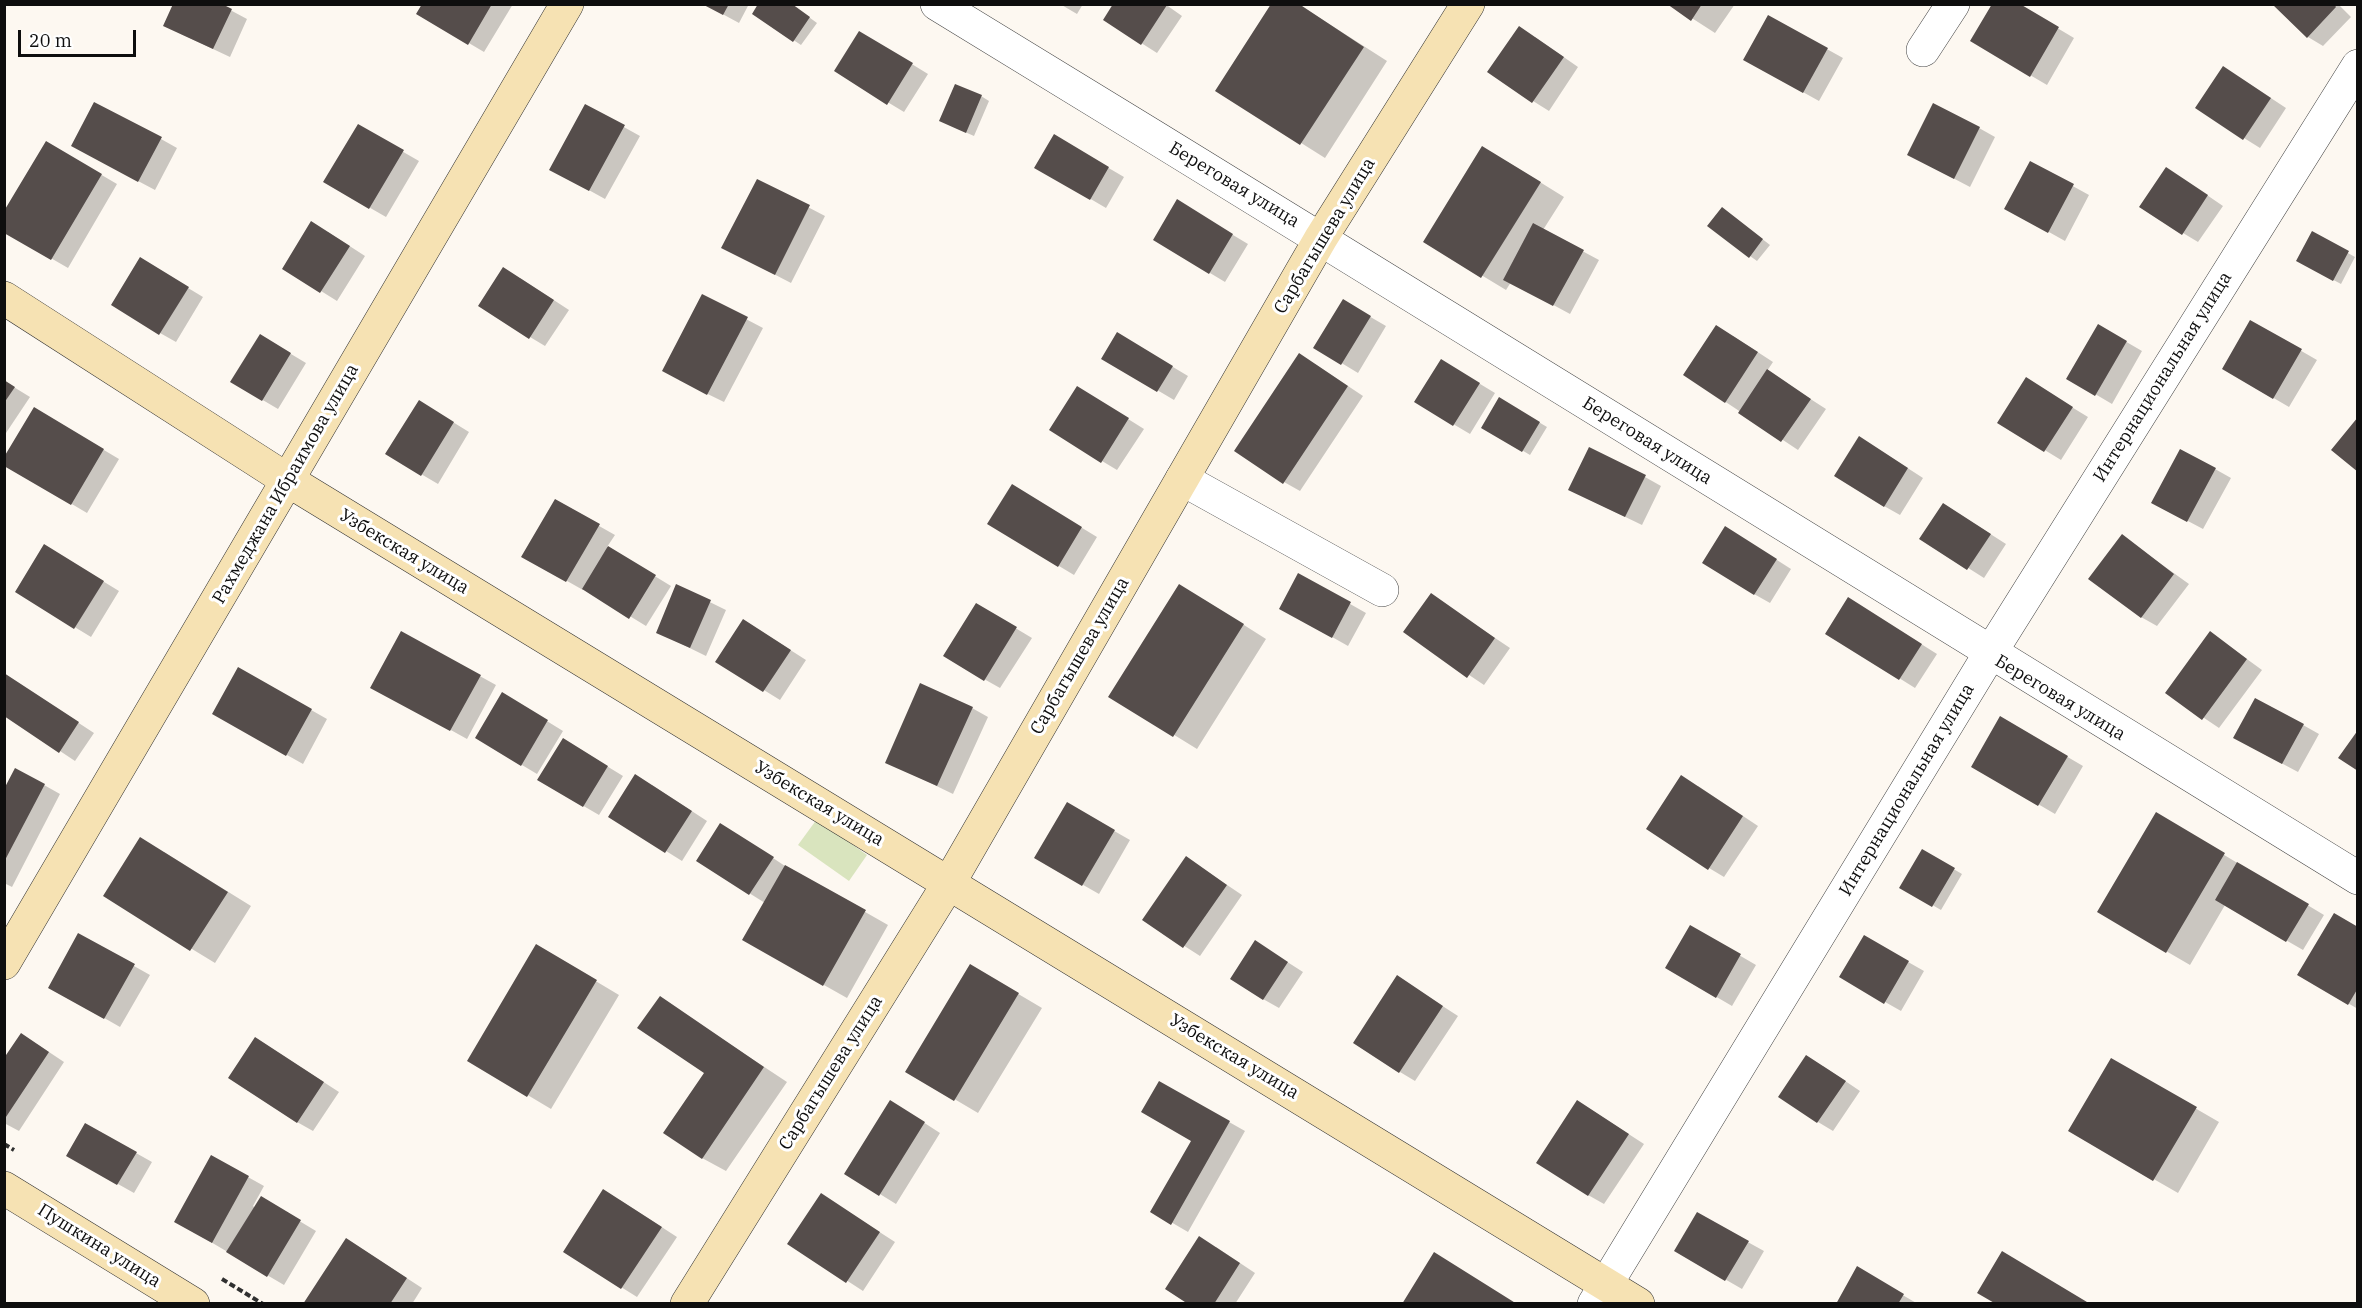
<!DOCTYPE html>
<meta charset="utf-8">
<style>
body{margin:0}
#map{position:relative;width:2362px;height:1308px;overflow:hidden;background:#fdf8f1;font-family:"IBM Plex Serif",serif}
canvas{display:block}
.frame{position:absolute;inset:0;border:6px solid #0e0e0e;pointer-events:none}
.scale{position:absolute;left:18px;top:30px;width:118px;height:27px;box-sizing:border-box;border:3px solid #0e0e0e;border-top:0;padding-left:8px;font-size:18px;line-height:21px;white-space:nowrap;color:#0e0e0e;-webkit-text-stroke:4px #fff;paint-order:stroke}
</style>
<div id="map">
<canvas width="2362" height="1308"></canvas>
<div class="frame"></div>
<div class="scale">20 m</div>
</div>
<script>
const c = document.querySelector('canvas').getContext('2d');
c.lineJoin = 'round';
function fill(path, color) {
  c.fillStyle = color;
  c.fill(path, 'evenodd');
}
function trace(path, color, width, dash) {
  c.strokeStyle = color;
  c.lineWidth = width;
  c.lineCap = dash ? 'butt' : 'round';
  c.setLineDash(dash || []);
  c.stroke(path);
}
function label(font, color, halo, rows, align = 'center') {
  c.font = font + ' "IBM Plex Serif",serif';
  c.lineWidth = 6;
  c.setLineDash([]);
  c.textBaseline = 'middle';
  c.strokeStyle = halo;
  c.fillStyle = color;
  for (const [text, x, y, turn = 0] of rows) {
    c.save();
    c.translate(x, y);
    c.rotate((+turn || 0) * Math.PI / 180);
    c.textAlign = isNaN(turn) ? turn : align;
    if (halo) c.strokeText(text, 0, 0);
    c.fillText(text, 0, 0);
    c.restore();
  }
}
fill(new Path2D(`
 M 817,819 L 867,855 L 849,881 L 798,845 Z`), '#d9e4be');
fill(new Path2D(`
 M 219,4 L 247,19 L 230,57 L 181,34 Z
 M 423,4 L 513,4 L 484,52 L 418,13 Z
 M 704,4 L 749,4 L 739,23 Z
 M 791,4 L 817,23 L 801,45 L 754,14 Z
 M 1060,4 L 1083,4 L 1077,14 Z
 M 1165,4 L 1182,16 L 1157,53 L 1105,20 Z
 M 1298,4 L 1387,61 L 1325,158 L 1217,90 Z
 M 1670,4 L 1735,4 L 1715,33 Z
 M 2017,4 L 2074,38 L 2047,85 L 1972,41 Z
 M 2274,4 L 2338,4 L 2351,17 L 2323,46 L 2308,37 Z
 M 1769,17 L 1843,58 L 1819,101 L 1745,60 Z
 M 1535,37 L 1578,67 L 1549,111 L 1533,101 Z
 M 876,42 L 928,74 L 904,112 L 836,71 Z
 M 2239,77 L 2286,108 L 2260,148 L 2244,138 Z
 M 981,96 L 989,101 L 974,136 L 949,125 Z
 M 586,106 L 640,136 L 605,199 L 567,178 Z
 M 358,126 L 419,161 L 386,217 L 325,182 Z
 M 1979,128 L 1995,137 L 1970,187 L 1909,155 Z
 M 1054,136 L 1124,177 L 1106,208 L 1036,167 Z
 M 161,139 L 177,148 L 155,190 L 89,155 Z
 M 47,143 L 117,184 L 68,268 L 4,231 Z
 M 1506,161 L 1564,197 L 1543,230 L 1599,260 L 1570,314 L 1511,282 L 1506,290 L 1425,241 Z
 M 2031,163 L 2089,195 L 2065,241 L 2022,217 Z
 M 2182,178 L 2223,206 L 2198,242 L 2183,233 Z
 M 758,181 L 825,216 L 791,283 L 739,256 Z
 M 1193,211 L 1248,244 L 1225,282 L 1155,240 Z
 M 1730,214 L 1770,245 L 1757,261 L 1750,256 Z
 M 328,232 L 365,256 L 337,301 L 321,291 Z
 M 2312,233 L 2355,257 L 2341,284 L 2298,261 Z
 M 140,259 L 203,297 L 176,342 L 160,333 Z
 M 520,278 L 569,310 L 545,346 L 530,337 Z
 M 702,296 L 763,328 L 724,402 L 679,380 Z
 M 1343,301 L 1386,326 L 1358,373 L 1315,347 Z
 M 2251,322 L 2317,360 L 2289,407 L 2224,369 Z
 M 2099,326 L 2142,351 L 2112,404 L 2068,378 Z
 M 261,336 L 306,363 L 278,409 L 232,382 Z
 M 1733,336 L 1773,362 L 1767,371 L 1826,409 L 1798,450 L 1685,375 Z
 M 1133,343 L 1188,376 L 1174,400 L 1103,358 Z
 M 1315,364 L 1363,396 L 1300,491 L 1284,482 Z
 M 1457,370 L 1495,393 L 1470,434 L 1416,402 Z
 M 4,381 L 30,397 L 4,436 Z
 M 2042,389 L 2088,417 L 2061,460 L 1999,422 Z
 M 1093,397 L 1144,429 L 1117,470 L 1102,461 Z
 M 1500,399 L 1547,427 L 1530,455 L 1483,427 Z
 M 35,409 L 119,459 L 87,513 L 4,464 Z
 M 435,411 L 469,432 L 438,484 L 387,454 Z
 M 1875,447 L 1923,478 L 1900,515 L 1884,506 Z
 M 2215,469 L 2231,478 L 2203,529 L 2169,511 Z
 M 1645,477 L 1661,486 L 1642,525 L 1586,498 Z
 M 1028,495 L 1097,537 L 1074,575 L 989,524 Z
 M 555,501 L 615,535 L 607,547 L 671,586 L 646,626 L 584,588 L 583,590 L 523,556 Z
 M 1959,514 L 2006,544 L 1984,578 L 1921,538 Z
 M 2122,536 L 2189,584 L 2157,626 L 2141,617 Z
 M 1741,537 L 1791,569 L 1770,603 L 1754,594 Z
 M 60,555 L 119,591 L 91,637 L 17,592 Z
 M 1299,575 L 1366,613 L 1348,646 L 1281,608 Z
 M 677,586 L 726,610 L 706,656 L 657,632 Z
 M 1431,595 L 1510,648 L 1484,685 L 1405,632 Z
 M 1203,599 L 1266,639 L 1197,749 L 1111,696 Z
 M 977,605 L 1032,638 L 1000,688 L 984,679 Z
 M 1864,608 L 1937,654 L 1915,688 L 1827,633 Z
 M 759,630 L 806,660 L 780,700 L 717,661 Z
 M 402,633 L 496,685 L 467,739 L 386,694 Z
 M 2211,633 L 2262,670 L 2219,728 L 2167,693 Z
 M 239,669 L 327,719 L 303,764 L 214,714 Z
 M 4,674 L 94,733 L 75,761 L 60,751 Z
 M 503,694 L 563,731 L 537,774 L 477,738 Z
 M 972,708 L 988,717 L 953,794 L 887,762 Z
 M 2001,718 L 2083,766 L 2055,814 L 1973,766 Z
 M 2303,725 L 2319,734 L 2298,772 L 2251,747 Z
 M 579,749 L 623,776 L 599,815 L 539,780 Z
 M 44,785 L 60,794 L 12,887 L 4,883 L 4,792 Z
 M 652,785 L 707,821 L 682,861 L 610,816 Z
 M 1698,786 L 1758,826 L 1724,877 L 1709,868 Z
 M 1067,804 L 1130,840 L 1099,894 L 1036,858 Z
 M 2156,814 L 2324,915 L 2303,950 L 2225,905 L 2190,965 L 2099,912 Z
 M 737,834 L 788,868 L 888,925 L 847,998 L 744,940 L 765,903 L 698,861 Z
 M 1923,851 L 1962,874 L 1941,910 L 1901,887 Z
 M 164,852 L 251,906 L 215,963 L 105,896 Z
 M 1187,858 L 1242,895 L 1200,956 L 1144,920 Z
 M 1691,927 L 1756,965 L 1732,1006 L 1667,968 Z
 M 2358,929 L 2358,1009 L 2299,975 Z
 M 1864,937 L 1924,971 L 1901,1011 L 1841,977 Z
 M 1256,942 L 1303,972 L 1279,1008 L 1263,999 Z
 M 537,946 L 619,995 L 551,1109 L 469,1060 Z
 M 134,966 L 150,975 L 120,1027 L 50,987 Z
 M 971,966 L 1042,1008 L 978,1113 L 907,1071 Z
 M 1413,987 L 1458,1016 L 1415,1081 L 1400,1072 Z
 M 660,998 L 787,1082 L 726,1171 L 702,1158 L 706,1073 Z
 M 37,1044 L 64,1062 L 19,1131 L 4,1123 L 4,1060 Z
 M 271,1048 L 339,1092 L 313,1131 L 297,1122 Z
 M 2112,1060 L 2219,1122 L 2178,1193 L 2070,1131 Z
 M 1823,1066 L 1860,1091 L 1833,1131 L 1818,1122 Z
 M 1160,1083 L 1245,1131 L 1188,1232 L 1152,1211 L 1193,1140 Z
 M 906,1111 L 940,1133 L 896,1204 L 846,1173 Z
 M 1593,1111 L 1644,1144 L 1604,1204 L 1588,1195 Z
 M 86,1125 L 152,1162 L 134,1193 L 68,1156 Z
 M 212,1157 L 264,1186 L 253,1206 L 255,1208 L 261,1198 L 316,1231 L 284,1285 L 192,1231 Z
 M 822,1195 L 895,1242 L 863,1291 L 789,1243 Z
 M 620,1200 L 677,1237 L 637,1297 L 565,1252 Z
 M 1697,1214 L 1764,1251 L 1742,1289 L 1676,1251 Z
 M 1216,1247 L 1255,1273 L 1235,1304 L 1190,1304 Z
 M 362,1249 L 422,1288 L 412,1304 L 305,1304 Z
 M 1858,1269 L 1918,1304 L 1837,1304 Z`), '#0003');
fill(new Path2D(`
 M 173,4 L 222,4 L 232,9 L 213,49 L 163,26 Z
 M 422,4 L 492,4 L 468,45 L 416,14 Z
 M 702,4 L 729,4 L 723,15 Z
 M 758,4 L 792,4 L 810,17 L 793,42 L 752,14 Z
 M 1113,4 L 1166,4 L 1167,5 L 1141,45 L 1103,20 Z
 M 1271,4 L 1299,4 L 1364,47 L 1300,145 L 1215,91 Z
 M 1667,4 L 1702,4 L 1691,21 Z
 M 1992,4 L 2020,4 L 2059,27 L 2030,77 L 1970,41 Z
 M 2272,4 L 2334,4 L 2336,7 L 2307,38 Z
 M 1768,15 L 1828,48 L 1803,93 L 1743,60 Z
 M 1519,26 L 1564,57 L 1532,103 L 1487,72 Z
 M 859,31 L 913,63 L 887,105 L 834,71 Z
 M 2223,66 L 2271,98 L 2243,140 L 2195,108 Z
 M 955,84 L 982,95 L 966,133 L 939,121 Z
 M 94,102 L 162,137 L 138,182 L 71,146 Z
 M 1933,103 L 1980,127 L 1954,179 L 1907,155 Z
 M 585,104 L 625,125 L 589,191 L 549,170 Z
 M 358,124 L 404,150 L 369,209 L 323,182 Z
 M 1054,134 L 1109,167 L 1090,200 L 1034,168 Z
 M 46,141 L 102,174 L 51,260 L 4,233 L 4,211 Z
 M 1482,146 L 1541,182 L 1481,278 L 1423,242 Z
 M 2030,161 L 2074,184 L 2048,233 L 2004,209 Z
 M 2166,167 L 2208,195 L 2182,235 L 2139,207 Z
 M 757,179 L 810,205 L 775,275 L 721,248 Z
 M 1177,199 L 1233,234 L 1209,274 L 1153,240 Z
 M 1722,207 L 1763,239 L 1749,258 L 1707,226 Z
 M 311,221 L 350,246 L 320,293 L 282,269 Z
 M 1533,223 L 1584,250 L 1553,306 L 1503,280 Z
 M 2312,231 L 2349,251 L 2333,281 L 2296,261 Z
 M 140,257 L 189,287 L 159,335 L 111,305 Z
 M 503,267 L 554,300 L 529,339 L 478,306 Z
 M 702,294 L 748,317 L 707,395 L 662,371 Z
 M 1343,299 L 1371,316 L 1341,365 L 1313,348 Z
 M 2250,320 L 2302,349 L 2273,399 L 2222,369 Z
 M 2098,324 L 2127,341 L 2095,396 L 2066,379 Z
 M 1716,325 L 1758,352 L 1725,403 L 1683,375 Z
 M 1117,332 L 1173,366 L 1157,392 L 1101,359 Z
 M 260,334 L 291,353 L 262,401 L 230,382 Z
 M 1299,353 L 1348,386 L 1283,484 L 1234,451 Z
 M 1441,359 L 1480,383 L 1453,426 L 1414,402 Z
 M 1767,369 L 1811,399 L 1781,442 L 1738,413 Z
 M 2026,377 L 2073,407 L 2044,452 L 1997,423 Z
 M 4,380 L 15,387 L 4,403 Z
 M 1077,386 L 1129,418 L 1101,463 L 1049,430 Z
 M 1499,397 L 1540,422 L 1522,452 L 1481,428 Z
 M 419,400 L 454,422 L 421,476 L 385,454 Z
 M 34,407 L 104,449 L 71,505 L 4,466 L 4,457 Z
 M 2358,417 L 2358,472 L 2331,450 Z
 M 1859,436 L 1908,468 L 1884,507 L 1834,476 Z
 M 1589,447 L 1646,475 L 1625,517 L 1568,490 Z
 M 2180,449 L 2216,468 L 2187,522 L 2151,503 Z
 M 1012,484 L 1082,527 L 1058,567 L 987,524 Z
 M 555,499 L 600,524 L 566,582 L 521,557 Z
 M 1943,503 L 1991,534 L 1967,570 L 1919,539 Z
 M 1725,526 L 1777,559 L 1754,595 L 1702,563 Z
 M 2122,534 L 2174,574 L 2141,618 L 2088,579 Z
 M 44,544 L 104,581 L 74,629 L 15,592 Z
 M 608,546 L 656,575 L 629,619 L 582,589 Z
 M 1298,573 L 1351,602 L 1332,638 L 1279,609 Z
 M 676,584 L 711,600 L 690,648 L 656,633 Z
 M 1179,584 L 1244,624 L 1173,737 L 1108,697 Z
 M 1431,593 L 1495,638 L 1467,678 L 1403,632 Z
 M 1848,597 L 1922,644 L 1899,680 L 1825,634 Z
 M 976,603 L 1017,627 L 984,681 L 943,656 Z
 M 743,619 L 791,650 L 763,692 L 715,662 Z
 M 401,631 L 481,675 L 450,731 L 370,688 Z
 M 2210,631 L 2247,659 L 2202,720 L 2165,693 Z
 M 238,667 L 312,709 L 286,756 L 212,714 Z
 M 4,673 L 79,722 L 59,753 L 4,716 Z
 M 920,683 L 973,707 L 937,786 L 885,763 Z
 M 502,692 L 548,720 L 521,766 L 475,738 Z
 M 2255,698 L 2304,724 L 2282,764 L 2233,738 Z
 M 2000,716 L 2068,756 L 2038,806 L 1971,767 Z
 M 2358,730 L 2358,771 L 2338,758 Z
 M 563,738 L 608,766 L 583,807 L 537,780 Z
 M 15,768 L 45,784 L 4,862 L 4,789 Z
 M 635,774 L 692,811 L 665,853 L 608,817 Z
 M 1681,775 L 1743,816 L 1708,870 L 1646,829 Z
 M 1067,802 L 1115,830 L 1082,886 L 1034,858 Z
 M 2156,812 L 2225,853 L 2166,953 L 2097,912 Z
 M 720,823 L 774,857 L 749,895 L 696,861 Z
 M 140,837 L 228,892 L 190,951 L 103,896 Z
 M 1922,849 L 1955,868 L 1932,907 L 1899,888 Z
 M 1186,856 L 1227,885 L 1183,948 L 1142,920 Z
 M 2237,862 L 2309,904 L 2286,942 L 2215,900 Z
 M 785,865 L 866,910 L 823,986 L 742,940 Z
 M 2334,913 L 2358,927 L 2358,988 L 2348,1005 L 2297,975 Z
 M 1690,925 L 1741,954 L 1716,998 L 1665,968 Z
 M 78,933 L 135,964 L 104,1019 L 48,988 Z
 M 1864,935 L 1909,961 L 1884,1004 L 1839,977 Z
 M 1255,940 L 1288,962 L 1263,1000 L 1230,979 Z
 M 536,944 L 597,980 L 527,1097 L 467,1061 Z
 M 970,964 L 1019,993 L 954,1101 L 905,1072 Z
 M 1397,975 L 1443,1006 L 1399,1073 L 1353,1043 Z
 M 660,996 L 764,1067 L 702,1159 L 663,1133 L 704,1073 L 637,1028 Z
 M 21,1033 L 49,1052 L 4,1120 L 4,1058 Z
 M 255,1037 L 324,1082 L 297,1123 L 228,1078 Z
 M 1806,1055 L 1846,1081 L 1817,1123 L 1778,1097 Z
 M 2111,1058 L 2197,1107 L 2153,1181 L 2068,1131 Z
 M 1159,1081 L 1230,1121 L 1171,1225 L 1150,1212 L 1191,1141 L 1141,1112 Z
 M 890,1100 L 925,1122 L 879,1196 L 844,1174 Z
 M 1577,1100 L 1629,1134 L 1588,1196 L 1536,1163 Z
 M 85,1123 L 137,1152 L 117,1185 L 66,1156 Z
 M 211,1155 L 249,1176 L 212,1243 L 174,1222 Z
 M 603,1189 L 662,1227 L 621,1289 L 563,1252 Z
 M 821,1193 L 880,1232 L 846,1283 L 787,1244 Z
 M 261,1196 L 301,1220 L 267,1277 L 226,1252 Z
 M 1697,1212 L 1749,1241 L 1725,1281 L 1674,1251 Z
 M 1199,1236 L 1240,1263 L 1214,1304 L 1188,1304 L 1165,1289 Z
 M 346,1238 L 407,1278 L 390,1304 L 303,1304 Z
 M 2002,1251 L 2087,1302 L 2086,1304 L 1996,1304 L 1977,1293 Z
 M 1434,1252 L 1517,1304 L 1402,1304 Z
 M 1857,1266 L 1904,1294 L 1898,1304 L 1836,1304 Z`), '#554d4b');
const street = new Path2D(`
 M 937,4 C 1412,293 1882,590 2358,878
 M 1923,50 L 1953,4
 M 1182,479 L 1382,590
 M 1594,1304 L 1989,655 L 2358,66`);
const secondary = new Path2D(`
 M 4,298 L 289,481 L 1638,1304
 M 4,963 L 567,4
 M 4,1188 L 193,1304
 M 687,1304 L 949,883 L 1321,238 L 1468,4`);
trace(street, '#414141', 34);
trace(secondary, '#303030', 34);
trace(new Path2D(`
 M 4,1144 L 14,1150
 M 222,1279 L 263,1304`), '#303030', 4, [6, 3]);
trace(street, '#fff', 33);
trace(secondary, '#f6e2b3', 33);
label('18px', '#0e0e0e', '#fff', [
 ["Береговая улица",1234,185,31],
 ["Сарбагышева улица",1325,236,-59],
 ["Интернациональная улица",2163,377,-58],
 ["Береговая улица",1647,441,32],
 ["Рахмеджана Ибраимова улица",286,484,-60],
 ["Узбекская улица",404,552,31],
 ["Сарбагышева улица",1080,656,-60],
 ["Береговая улица",2060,698,31],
 ["Интернациональная улица",1907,790,-59],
 ["Узбекская улица",819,804,31],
 ["Узбекская улица",1234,1057,31],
 ["Сарбагышева улица",831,1073,-58],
 ["Пушкина улица",99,1246,32]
]);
</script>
